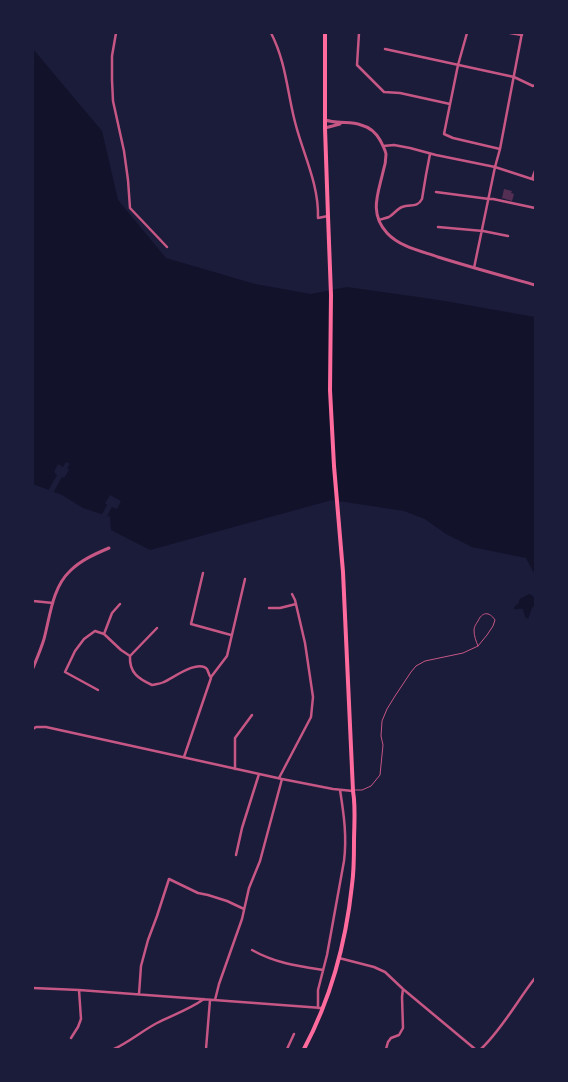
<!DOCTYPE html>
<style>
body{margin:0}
#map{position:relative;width:568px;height:1082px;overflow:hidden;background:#1b1b3a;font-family:Raleway,sans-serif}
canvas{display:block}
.frame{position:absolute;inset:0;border:34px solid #1b1b3a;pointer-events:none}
</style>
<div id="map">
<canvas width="568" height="1082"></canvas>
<div class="frame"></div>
</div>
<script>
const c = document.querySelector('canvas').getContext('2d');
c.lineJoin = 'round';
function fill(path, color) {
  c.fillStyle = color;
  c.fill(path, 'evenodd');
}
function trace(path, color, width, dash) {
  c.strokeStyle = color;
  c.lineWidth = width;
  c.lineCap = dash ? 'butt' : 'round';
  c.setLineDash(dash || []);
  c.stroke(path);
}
fill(new Path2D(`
 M 33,49 L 102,131 L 118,200 L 166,258 L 255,284 L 311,294 L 347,287 L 439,300 L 535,317 L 535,575 L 526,558 L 472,547 L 446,534 L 425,519 L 404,511 L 332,500 L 150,550 L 111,530 L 110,517 L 83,508 L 62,495 L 33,484 Z
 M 529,594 C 535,596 535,599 535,605 L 532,608 L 528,619 L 525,617 L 523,609 C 520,608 517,610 514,609 L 514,607 L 518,604 L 520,599 Z`), '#12122b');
fill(new Path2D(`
 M 66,462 L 70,464 L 67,468 L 69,470 L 64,478 L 62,477 L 53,493 L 48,491 L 57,475 L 54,472 L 58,464 L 63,467 Z
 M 110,495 L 121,501 L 117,509 L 112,507 L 106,518 L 101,516 L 107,505 L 105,503 Z`), '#1b1b3a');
fill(new Path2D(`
 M 504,189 L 512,191 L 511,193 L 514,194 L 512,201 L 502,198 Z`), '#542f53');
trace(new Path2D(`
 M 355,790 L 362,790 L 371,786 L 380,775 L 383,745 L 381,736 L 382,721 L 387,709 L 395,696 L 411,672 L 416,666 L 425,661 L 463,653 L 478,646 L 487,635 L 493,626 L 495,620 C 489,611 482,612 478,621 C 476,624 474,627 474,630 C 474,636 476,641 478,646`), '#c65784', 1);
trace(new Path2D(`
 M 116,33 L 112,56 L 112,80 L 113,101 L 124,151 L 128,180 L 130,208 L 167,247
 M 271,33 C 286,62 287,91 295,122 C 303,154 319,184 318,218 L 328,216
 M 359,33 L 357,65 L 384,92 L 400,93 L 450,104
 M 467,33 L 458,65 L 444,134 L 453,138 L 500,149
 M 510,33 L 522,35
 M 385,49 L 514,77 L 533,86 L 535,85
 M 383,146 L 394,145 L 410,148 L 436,155 L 495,167 L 535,180
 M 532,179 L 535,171
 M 436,192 L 489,199 L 493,199 L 535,208
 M 379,220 C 382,219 386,218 389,217 C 394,214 397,209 402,207 C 411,204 417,208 422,199 L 426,175 L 430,154
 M 438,227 L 483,231 L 508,236
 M 474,268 L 495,167 L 500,149 L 522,33
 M 203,573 L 191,624 L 231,635
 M 33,601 L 53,603
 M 120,604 L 112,613 L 104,634 L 121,650 L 130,656 C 129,673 139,679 152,685 C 156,684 160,684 164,682 C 173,678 198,659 207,669 C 208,671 209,675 211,678 L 184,757
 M 269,608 L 280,608 L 296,604
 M 130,656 L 157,628
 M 211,677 L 227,656 L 245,579
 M 98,690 L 65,672 L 75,651 L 84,639 L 95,631 L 104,634
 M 33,729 L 36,727 L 46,727 L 282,779 L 333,789 L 353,791
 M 235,769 L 235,738 L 252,715
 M 279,778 L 311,717 L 313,697 L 305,643 L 295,600 L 292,594
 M 236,855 L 242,828 L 259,774
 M 252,950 C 275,963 297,966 323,970
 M 339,958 L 374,967 L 385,972 L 403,989 L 475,1049
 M 33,988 L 79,990 L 322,1008
 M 139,994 L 141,966 L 148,940 L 157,916 L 169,879 L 198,893 L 208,895 L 227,901 L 244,909
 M 215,1000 L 219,984 L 242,919 L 249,888 L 260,861 L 282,779
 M 318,1008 L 318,990 L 327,955 L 344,861 C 347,837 344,815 340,790
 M 71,1038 L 78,1027 L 81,1019 L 79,990
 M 114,1049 C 129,1042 142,1031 157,1023 C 173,1015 190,1009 204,999
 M 206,1049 L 210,1000
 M 287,1049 L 294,1034
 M 386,1049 L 388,1042 L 391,1038 L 399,1035 L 403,1028 L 402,997 L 403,989
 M 481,1049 C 503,1028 517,1001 535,978`), '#c65784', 2.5);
trace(new Path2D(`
 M 325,120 C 329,121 333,122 337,122 C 345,123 353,122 361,125 C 369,127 376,133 380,140 C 382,144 385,149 386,154 C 386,160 385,166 383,172 C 378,194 369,213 387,233 C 400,247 421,251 438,257 C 470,267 503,276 535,285
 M 325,128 L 340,124
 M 33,668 C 37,658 41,649 44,639 C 50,617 52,588 70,571 C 81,560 95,554 109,548`), '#c65784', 3);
trace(new Path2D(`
 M 304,1049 C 331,998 346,942 352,885 C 354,871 354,857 354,843 C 354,825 356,808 353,791 L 343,572 L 334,466 L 330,390 L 331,295 L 328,216 L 325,128 L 325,33`), '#ff6b9d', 4);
</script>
